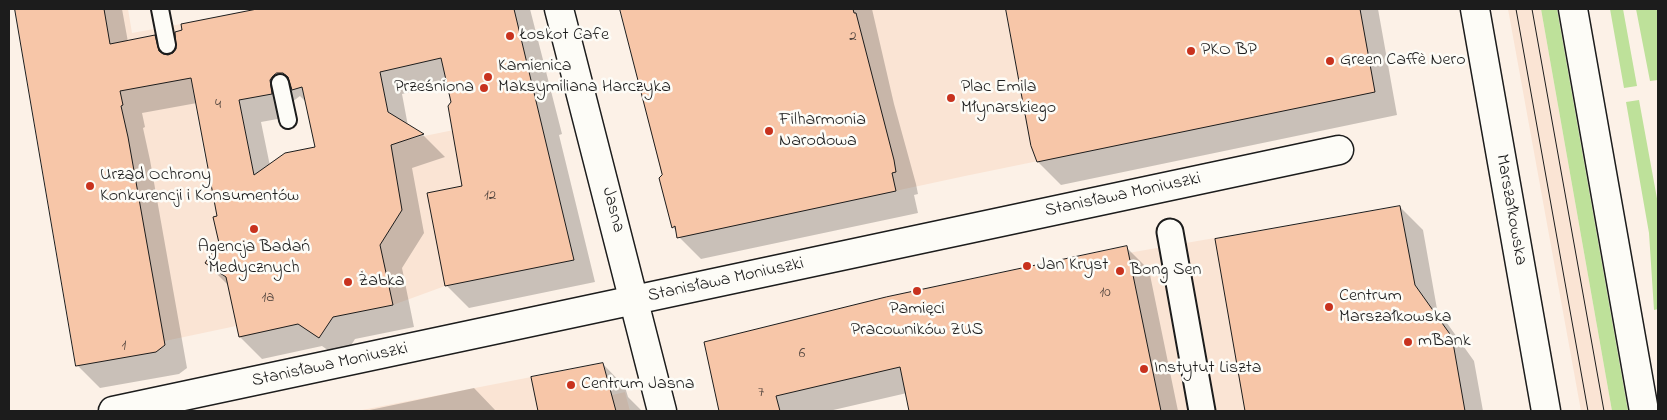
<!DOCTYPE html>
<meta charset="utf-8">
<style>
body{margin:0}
#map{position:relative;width:1667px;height:420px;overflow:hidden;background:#fcf1e7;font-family:"Indie Flower",sans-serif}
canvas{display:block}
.frame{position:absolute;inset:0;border:10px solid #1c1c1c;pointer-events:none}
</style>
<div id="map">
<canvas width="1667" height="420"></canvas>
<div class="frame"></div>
</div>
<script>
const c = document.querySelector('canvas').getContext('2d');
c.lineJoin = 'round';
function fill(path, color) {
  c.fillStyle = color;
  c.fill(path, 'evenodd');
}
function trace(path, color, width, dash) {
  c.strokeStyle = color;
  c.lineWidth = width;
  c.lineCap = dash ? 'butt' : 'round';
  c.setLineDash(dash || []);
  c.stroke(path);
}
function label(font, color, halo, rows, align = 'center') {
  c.font = font + ' "Indie Flower",sans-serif';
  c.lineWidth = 5;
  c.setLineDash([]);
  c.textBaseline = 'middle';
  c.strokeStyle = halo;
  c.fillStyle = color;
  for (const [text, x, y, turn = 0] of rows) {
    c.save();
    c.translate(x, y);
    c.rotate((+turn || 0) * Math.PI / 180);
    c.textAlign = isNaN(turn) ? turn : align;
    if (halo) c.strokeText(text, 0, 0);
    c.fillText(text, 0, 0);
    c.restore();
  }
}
fill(new Path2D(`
 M 15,9 L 128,9 L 132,33 L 181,24 L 204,155 L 209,175 L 217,196 L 390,143 L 537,113 L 445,286 L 393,305 L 333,317 L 319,338 L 298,324 L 239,338 L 236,326 L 165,341 L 162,348 L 156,352 L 82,364 Z
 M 620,9 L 1360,9 L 1375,92 L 965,176 L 677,238 L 675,227 L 673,227 L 672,222 L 671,223 L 660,182 L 662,179 L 660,177 L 662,174 Z
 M 1508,9 L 1541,9 L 1612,411 L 1581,411 Z
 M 1400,206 L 1437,411 L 1161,411 L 1128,253 Z
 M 603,363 L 612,395 L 625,392 L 630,411 L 357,411 Z`), '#fae4d4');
fill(new Path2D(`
 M 1541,9 L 1557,9 L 1628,411 L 1612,411 Z
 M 1610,9 L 1623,9 L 1637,86 L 1624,88 Z
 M 1636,9 L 1658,9 L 1658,80 L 1650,81 Z
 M 1639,100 L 1658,204 L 1658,309 L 1654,310 L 1649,233 L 1626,102 Z`), '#bee19a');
fill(new Path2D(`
 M 15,9 L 122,9 L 128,42 L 155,37 L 172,55 L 184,31 L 183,25 L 260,9 L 530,9 L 562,134 L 559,135 L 595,282 L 469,308 L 446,285 L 464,187 L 452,102 L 448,83 L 402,94 L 408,126 L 423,135 L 445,157 L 412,168 L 424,233 L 402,268 L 414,327 L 355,339 L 342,360 L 322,346 L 262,359 L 240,337 L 229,286 L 206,263 L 220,243 L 218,217 L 197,103 L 142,113 L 145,127 L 143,128 L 150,160 L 187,368 L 179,374 L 100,388 L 77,365 ZM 300,96 L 307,103 L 316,148 L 270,166 L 261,122 L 294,116 L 292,102 Z
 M 621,9 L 872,9 L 894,104 L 916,184 L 918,194 L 914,195 L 918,213 L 701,259 L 679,237 L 677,232 L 673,227 L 663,175 Z
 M 1007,9 L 1378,9 L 1397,115 L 1061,185 L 1038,162 L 1032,146 Z
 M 1400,207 L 1423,230 L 1437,309 L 1474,361 L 1483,411 L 1247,411 L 1217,240 Z
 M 1126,247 L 1149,270 L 1178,411 L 911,411 L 907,393 L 829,411 L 720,411 L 705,343 Z
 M 603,364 L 625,387 L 628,397 L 642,411 L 539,411 L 532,378 Z
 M 474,388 L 496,411 L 365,411 Z`), '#0003');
const building = new Path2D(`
 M 15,9 L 104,9 L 110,44 L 155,35 L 159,51 L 163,54 L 168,55 L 173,53 L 176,49 L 175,32 L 182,30 L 181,24 L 257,9 L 514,9 L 574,260 L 445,286 L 427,193 L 462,186 L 448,106 L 451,102 L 441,58 L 380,72 L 388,112 L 424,134 L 391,145 L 402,210 L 380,245 L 393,305 L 333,317 L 319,338 L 298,324 L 239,337 L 226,277 L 205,263 L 219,243 L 213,217 L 217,216 L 191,78 L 120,91 L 123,105 L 121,106 L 128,137 L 165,345 L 156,352 L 76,366 ZM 277,73 L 283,73 L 288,77 L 292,90 L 302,87 L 315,147 L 285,153 L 254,175 L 239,100 L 272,94 L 270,80 L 273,76 Z
 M 620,9 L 853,9 L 854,13 L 856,13 L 894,160 L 896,172 L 892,173 L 896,191 L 677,238 L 675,226 L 672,228 L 659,178 L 662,175 Z
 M 1006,9 L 1360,9 L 1375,92 L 1037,162 L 1031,146 Z
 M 1400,206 L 1415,285 L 1452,337 L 1465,411 L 1245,411 L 1215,239 Z
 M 1127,246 L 1161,411 L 909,411 L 900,367 L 776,396 L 780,411 L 719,411 L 704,342 L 886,297 Z
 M 603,363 L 616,411 L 538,411 L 531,377 Z`);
fill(building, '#f7c6a8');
trace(building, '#1c1c1c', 1);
const service = new Path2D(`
 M 160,9 L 167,45
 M 280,83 L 288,120`);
const pedestrian = new Path2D(`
 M 1170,232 L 1202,411`);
const minor = new Path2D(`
 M 559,9 L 662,411
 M 113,411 L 1339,150`);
const secondary = new Path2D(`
 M 1475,9 L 1546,411
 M 1573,9 L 1644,411`);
trace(service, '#1c1c1c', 20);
trace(pedestrian, '#1c1c1c', 29);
trace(minor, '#1c1c1c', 31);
trace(secondary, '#1c1c1c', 31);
trace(service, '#fdfcf7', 16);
trace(pedestrian, '#fdfcf7', 25);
trace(minor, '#fdfcf7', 28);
trace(secondary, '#fdfcf7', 28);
trace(new Path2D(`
 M 1516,9 L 1588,411
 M 1532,9 L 1604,411`), '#1c1c1c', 1);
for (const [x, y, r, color] of [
 [510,36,5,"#c8321e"],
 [1191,51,5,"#c8321e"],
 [1330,61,5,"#c8321e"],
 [488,77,5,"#c8321e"],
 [484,88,5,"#c8321e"],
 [951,98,5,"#c8321e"],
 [769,131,5,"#c8321e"],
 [90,186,5,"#c8321e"],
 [254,229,5,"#c8321e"],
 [1027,266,5,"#c8321e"],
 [1120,271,5,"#c8321e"],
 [348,282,5,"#c8321e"],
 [917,291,5,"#c8321e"],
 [1329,307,5,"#c8321e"],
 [1408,342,5,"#c8321e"],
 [1144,369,5,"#c8321e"],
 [571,385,5,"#c8321e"]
]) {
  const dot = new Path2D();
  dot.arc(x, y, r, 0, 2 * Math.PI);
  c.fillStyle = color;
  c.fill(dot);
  trace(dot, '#fdfcf7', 2);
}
label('15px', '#53463f', null, [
 ["2",853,38],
 ["4",218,106],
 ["12",490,197],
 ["10",1105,294],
 ["1a",268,299],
 ["1",124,347],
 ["6",802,355],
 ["7",761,394]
]);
label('18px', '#1c1c1c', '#fdfcf7', [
 ["Łoskot Cafe",520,36],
 ["PKO BP",1201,51],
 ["Green Caffè Nero",1340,61],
 ["Kamienica",498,67],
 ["Maksymiliana Harczyka",498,88],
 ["Prześniona",474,88,"right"],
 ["Plac Emila",961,88],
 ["Młynarskiego",961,109],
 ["Filharmonia",779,121],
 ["Narodowa",779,142],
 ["Urząd Ochrony",100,176],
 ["Konkurencji i Konsumentów",100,197],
 ["Agencja Badań",254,248,"center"],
 ["Medycznych",254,269,"center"],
 ["Jan Kryst",1037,266],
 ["Bong Sen",1130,271],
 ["Żabka",358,282],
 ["Centrum",1339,297],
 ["Marszałkowska",1339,318],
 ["Pamięci",917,310,"center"],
 ["Pracowników ZUS",917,331,"center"],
 ["mBank",1418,342],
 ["Instytut Liszta",1154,369],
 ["Centrum Jasna",581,385]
], 'left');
label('18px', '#1c1c1c', '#fdfcf7', [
 ["Stanisława Moniuszki",1123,196,-12],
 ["Jasna",612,210,75],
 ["Marszałkowska",1510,210,80],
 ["Stanisława Moniuszki",726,281,-12],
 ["Stanisława Moniuszki",330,366,-12]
]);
</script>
